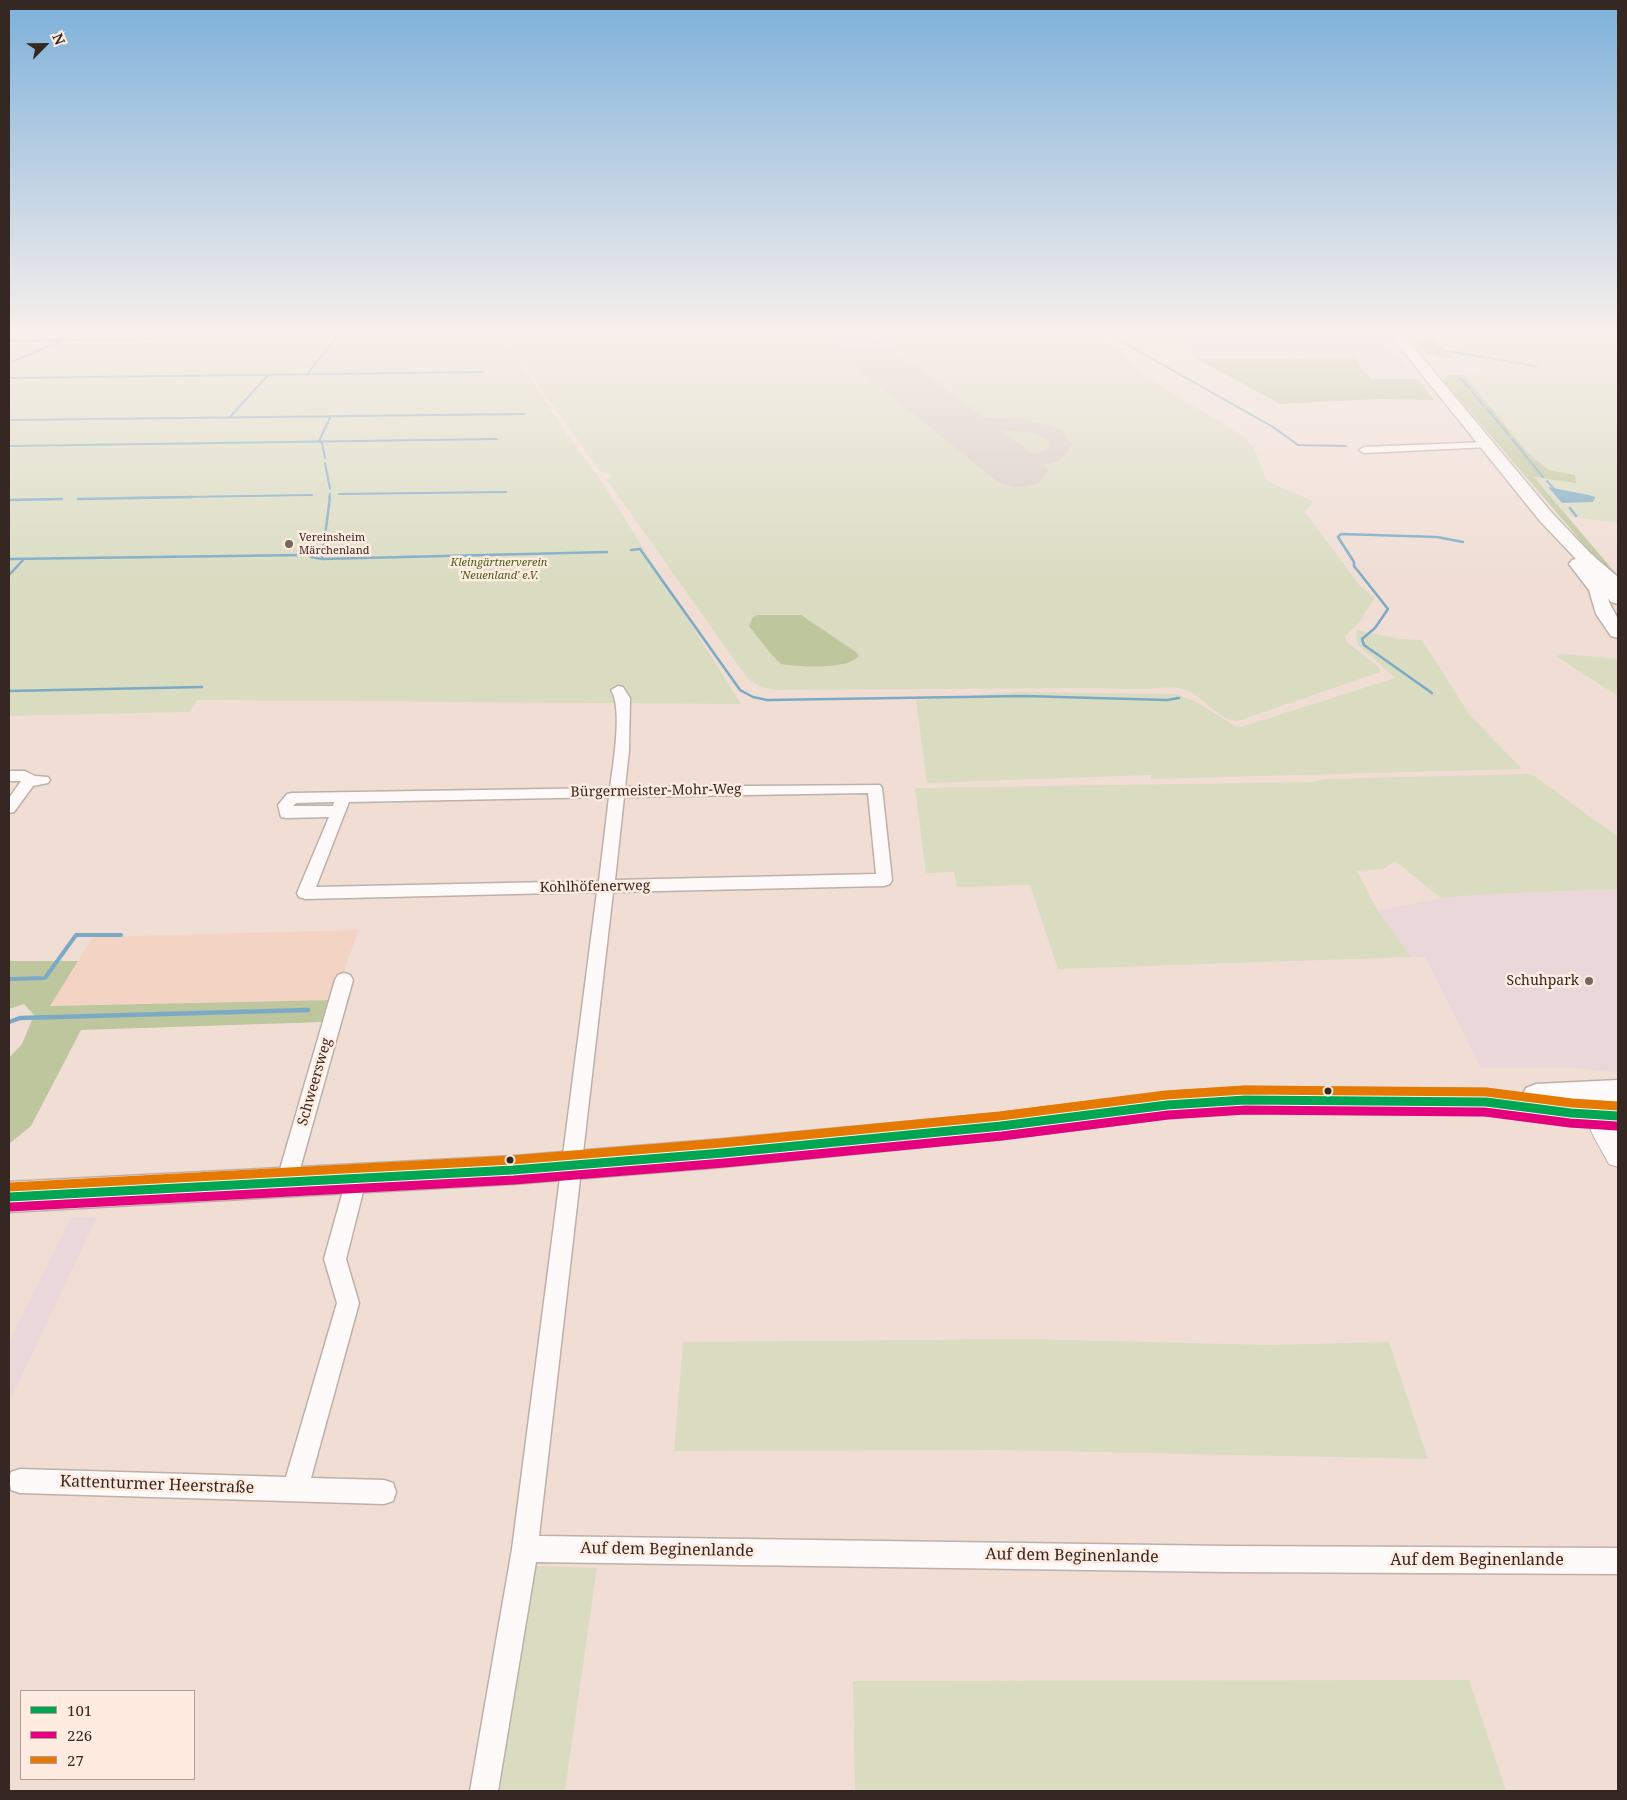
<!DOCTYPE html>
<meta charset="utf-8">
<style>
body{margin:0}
#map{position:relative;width:1627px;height:1800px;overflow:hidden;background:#f0ded5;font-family:"Noto Serif",serif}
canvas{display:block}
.frame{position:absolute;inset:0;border:10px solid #352822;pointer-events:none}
.legend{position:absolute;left:20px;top:1690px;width:175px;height:90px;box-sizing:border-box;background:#ffebe0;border:1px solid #ae9d94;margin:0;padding:6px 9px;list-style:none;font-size:15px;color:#352822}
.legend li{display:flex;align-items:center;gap:10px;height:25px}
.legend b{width:25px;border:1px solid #ae9d94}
.north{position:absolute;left:20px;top:20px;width:50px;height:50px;-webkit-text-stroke:4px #ffebe0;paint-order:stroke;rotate:67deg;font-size:14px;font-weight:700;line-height:20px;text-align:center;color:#352822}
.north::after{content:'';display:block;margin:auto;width:18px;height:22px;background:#352822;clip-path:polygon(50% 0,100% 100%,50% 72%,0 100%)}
</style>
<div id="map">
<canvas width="1627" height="1800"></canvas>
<div class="frame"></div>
<ul class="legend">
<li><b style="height:6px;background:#00a651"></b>101</li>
<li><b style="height:6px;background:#e5007d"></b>226</li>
<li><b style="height:6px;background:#e67902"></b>27</li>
</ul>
<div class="north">N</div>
</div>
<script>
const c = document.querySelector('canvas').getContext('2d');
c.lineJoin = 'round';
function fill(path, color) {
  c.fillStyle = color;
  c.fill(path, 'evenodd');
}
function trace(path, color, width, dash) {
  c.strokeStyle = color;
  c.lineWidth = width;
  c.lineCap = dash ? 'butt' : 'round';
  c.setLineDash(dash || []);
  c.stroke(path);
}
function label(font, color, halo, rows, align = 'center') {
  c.font = font + ' "Noto Serif",serif';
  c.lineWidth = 5;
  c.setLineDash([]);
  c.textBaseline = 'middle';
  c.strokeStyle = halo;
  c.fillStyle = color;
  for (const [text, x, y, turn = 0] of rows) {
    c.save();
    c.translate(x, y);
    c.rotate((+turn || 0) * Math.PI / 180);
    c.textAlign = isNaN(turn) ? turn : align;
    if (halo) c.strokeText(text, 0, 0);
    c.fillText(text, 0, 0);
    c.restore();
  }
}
fill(new Path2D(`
 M 1173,331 L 1374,331 L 1395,357 L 1399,357 L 1419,379 L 1371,379 L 1354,358 L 1197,359 L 1182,348 Z
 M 1434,356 L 1476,363 L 1487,375 L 1450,375 Z
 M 1618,889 L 1618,1073 L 1575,1068 L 1481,1068 L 1425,957 L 1411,957 L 1378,911 L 1441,898 L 1489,894 Z
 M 97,1217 L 9,1403 L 9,1342 L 71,1218 Z`), '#ead7da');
fill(new Path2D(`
 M 359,930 L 333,1000 L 49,1006 L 93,937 Z`), '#f3d4c4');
fill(new Path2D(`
 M 9,331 L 1093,331 L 1125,350 L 1117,352 L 1133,361 L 1133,365 L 1165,389 L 1242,435 L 1254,448 L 1267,481 L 1313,501 L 1305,512 L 1360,586 L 1375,597 L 1359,623 L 1345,636 L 1347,642 L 1380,668 L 1380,672 L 1238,721 C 1216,720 1204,695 1183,689 C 1170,685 1157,689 1144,689 C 1129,689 1114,689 1098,688 L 776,690 L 760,687 L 748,679 L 607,480 L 611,477 L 608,473 L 601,472 L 508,343 L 568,436 L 596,473 L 741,704 L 197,700 L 190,712 L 9,716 Z
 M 1424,331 L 1618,331 L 1618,523 L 1567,516 L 1533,476 L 1576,482 L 1575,475 L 1549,470 L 1528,453 L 1464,375 L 1486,374 L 1476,363 L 1454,359 Z
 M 1357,630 L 1400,639 L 1422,640 L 1469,714 L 1522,769 L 1151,779 L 1151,775 L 927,783 L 916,700 L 1017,692 L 1177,694 L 1198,703 L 1238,728 L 1395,678 L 1359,646 L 1356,639 Z
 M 1564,654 L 1618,659 L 1618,696 L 1556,656 Z
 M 1528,774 L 1533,775 L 1618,837 L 1618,889 L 1489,894 L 1441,898 L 1395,861 L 1383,869 L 1357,871 L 1378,911 L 1411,957 L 1058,969 L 1030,885 L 957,887 L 954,872 L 926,873 L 915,788 L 1313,782 L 1326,779 Z
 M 1028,1339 L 1269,1345 L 1389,1342 L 1428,1459 L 1000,1450 L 674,1451 L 683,1342 Z
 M 535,1566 L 597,1568 L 565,1791 L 495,1791 Z
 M 1469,1680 L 1506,1791 L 855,1791 L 853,1681 Z`), '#d9dcc1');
fill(new Path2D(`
 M 1406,331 L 1424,331 L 1454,359 L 1427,354 Z
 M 1354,358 L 1371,379 L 1419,379 L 1434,400 L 1378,399 L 1280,404 L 1197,359 Z
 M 1450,375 L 1464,375 L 1528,453 L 1549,470 L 1575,475 L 1576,483 L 1534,477 L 1618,576 L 1618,578 L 1610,575 L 1443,380 Z
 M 757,615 L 801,615 L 856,652 L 859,656 C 847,670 799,667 781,664 L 772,655 L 749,626 L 753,617 Z
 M 9,961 L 78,961 L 50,1006 L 333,1000 L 324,1022 L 81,1030 L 31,1126 L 9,1144 L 9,1058 L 22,1044 L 34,1015 L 24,1004 L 9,1009 Z`), '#bdc69c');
fill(new Path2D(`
 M 1548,487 L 1589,495 L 1595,497 L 1593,502 L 1562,503 Z`), '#7caac6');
trace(new Path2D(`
 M 1103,331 L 1273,427 L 1298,445 L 1346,446
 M 1513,331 L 1550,336
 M 1422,335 L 1440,355
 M 71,338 L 87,331
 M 9,341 L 491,334
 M 1435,349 L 1536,366
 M 9,363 L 64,340
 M 307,374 L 338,336
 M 9,378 L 484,372
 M 1460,378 L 1469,388
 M 1472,392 L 1484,406
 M 1487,409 L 1509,435
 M 230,417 L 268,375
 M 9,420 L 524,414
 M 1512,439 L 1543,477
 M 9,446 L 497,439
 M 325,458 L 322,443 L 319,441 L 331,416
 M 325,463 L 330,489
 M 1547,481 L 1555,490
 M 339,494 L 506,492
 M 119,498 L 312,495
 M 329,498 L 330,494`), '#7caac6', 2);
trace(new Path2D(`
 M 78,499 L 192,497
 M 9,500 L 62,499
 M 1570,508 L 1576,516
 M 631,550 L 640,549 L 740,690 L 753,697 L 767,700 L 1024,696 L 1167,700 L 1179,698
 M 311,557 L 322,559 L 607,552
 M 9,559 L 303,555
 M 322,559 L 330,497
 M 9,575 L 24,559
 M 9,691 L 202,687
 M 1432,693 L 1364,645 L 1362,639 L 1375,628 L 1388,609 L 1354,566 L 1354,562 L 1338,537 L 1341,534 L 1437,537 L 1463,542`), '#7caac6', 2.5);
trace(new Path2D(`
 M 9,979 L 45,978 L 76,935 L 121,935`), '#7caac6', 4);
trace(new Path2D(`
 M 9,1022 L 20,1018 L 308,1010`), '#7caac6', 4.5);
fill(new Path2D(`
 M 839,331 L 859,331 L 853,339 L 853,341 L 884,357 L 887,361 L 884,365 C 870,369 838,352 834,338 Z
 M 946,408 L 969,417 L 1021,419 L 1054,427 L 1063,432 L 1072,445 C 1067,452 1064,458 1056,462 C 1038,469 990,465 979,448 L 982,443 C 1003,438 1033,466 1050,445 C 1031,416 958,447 936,414 L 939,410 Z`), '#d7ccc6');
fill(new Path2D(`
 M 816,331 L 869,331 L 1039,459 L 1048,471 L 1039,483 L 1019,488 L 999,483 L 823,341 Z`), '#d7ccc6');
const minor = new Path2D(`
 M 1487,442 L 1492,445 L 1490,447 L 1364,453 L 1359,450 L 1364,447 Z
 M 618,686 L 623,687 L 630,698 L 629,751 L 625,787 L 880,785 L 882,788 L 892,880 L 890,884 L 884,886 L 613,892 L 539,1536 L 1227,1546 L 1618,1548 L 1618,1574 L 1227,1572 L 536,1562 L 498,1791 L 470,1791 L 512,1549 L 597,892 L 305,899 L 299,897 L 297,893 L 329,817 L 286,818 L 281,817 L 278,805 L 287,794 L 292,793 L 610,788 C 613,765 623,708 611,690 ZM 868,793 L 876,874 L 615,880 L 624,797 ZM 609,797 L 599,881 L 316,887 L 349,802 ZM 334,802 L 333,806 L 293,806 L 296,803 Z
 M 9,771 L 25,771 L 35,776 L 48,777 L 50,780 L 48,783 L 33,786 L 14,812 L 9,813 L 9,798 L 21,781 L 9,781 Z
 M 344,973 L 350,975 L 353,980 L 296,1183 L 293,1190 L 286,1192 L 279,1190 L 276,1183 L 335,980 L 338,975 Z
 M 356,1171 L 363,1173 L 366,1180 L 346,1259 L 359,1303 L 311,1478 L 384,1480 L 393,1483 L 396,1492 L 393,1501 L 384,1504 L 20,1493 L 11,1490 L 9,1479 L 11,1472 L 20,1469 L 286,1477 L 337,1303 L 324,1259 L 346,1180 L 349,1173 Z`);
const tertiary = new Path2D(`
 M 1597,1093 L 1605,1096 L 1609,1103 L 1609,1115 L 1618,1133 L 1618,1167 L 1609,1164 C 1599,1144 1578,1118 1589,1096 Z`);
const primary = new Path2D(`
 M 1387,331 L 1400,331 L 1552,513 L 1592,555 L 1618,577 L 1618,591 L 1612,590 L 1599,579 L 1607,590 L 1609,602 L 1618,619 L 1618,638 L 1611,636 L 1596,614 L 1589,590 L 1569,564 L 1572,560 L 1576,559 L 1540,521 Z
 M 1618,1080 L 1618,1129 L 1571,1126 L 1486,1115 L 1245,1113 L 1167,1118 L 1001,1139 L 723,1167 L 513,1184 L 9,1212 L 9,1182 L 513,1156 L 723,1139 L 1001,1113 L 1167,1092 L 1245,1087 L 1486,1089 L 1523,1094 L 1526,1088 L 1536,1084 Z`);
const trunk = new Path2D(`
 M 1586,553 L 1593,555 L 1618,586 L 1618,604 L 1611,602 L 1577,559 L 1579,555 Z`);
trace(minor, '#beb0a9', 3);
trace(tertiary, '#beb0a9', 2);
trace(primary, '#beb0a9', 3);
trace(trunk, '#beb0a9', 3);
fill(minor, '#fdfaf9');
fill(tertiary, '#fdfaf9');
fill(primary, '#fdfaf9');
fill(trunk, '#fdfaf9');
trace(new Path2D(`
 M 9,1197 L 513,1170 L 723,1153 L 1001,1126 L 1167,1105 L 1245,1100 L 1486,1102 L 1571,1113 L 1618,1116`), '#00a651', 9);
trace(new Path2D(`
 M 10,1207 L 514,1180 L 724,1163 L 1002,1136 L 1168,1115 L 1245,1110 L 1485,1112 L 1570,1123 L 1617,1126`), '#e5007d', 9);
trace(new Path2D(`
 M 9,1187 L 512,1160 L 722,1143 L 1000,1116 L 1166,1095 L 1244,1090 L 1486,1092 L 1572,1103 L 1618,1106`), '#e67902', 9);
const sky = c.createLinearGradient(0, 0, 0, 583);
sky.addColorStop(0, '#7db0da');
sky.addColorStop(0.57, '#f8f0ec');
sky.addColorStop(1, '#f8f0ec00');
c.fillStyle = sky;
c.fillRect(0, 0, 1627, 583);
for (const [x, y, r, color] of [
 [289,544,5,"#766861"],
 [1589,981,5,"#766861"],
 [1328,1091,4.5,"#352822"],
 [510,1160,4.5,"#352822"]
]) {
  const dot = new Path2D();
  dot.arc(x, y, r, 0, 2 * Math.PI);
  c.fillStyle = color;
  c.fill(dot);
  trace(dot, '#ffebe0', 2);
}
label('11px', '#352822', '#ffebe0', [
 ["Vereinsheim",299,538],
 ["Märchenland",299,551]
], 'left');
label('italic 11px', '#47621a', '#ffebe0', [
 ["Kleingärtnerverein",499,563],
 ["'Neuenland' e.V.",499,576]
]);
label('14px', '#352822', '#ffebe0', [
 ["Bürgermeister-Mohr-Weg",656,791,-1],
 ["Kohlhöfenerweg",595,887,-1],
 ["Schweersweg",315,1082,-74]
]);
label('14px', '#352822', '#ffebe0', [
 ["Schuhpark",1579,981]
], 'right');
label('16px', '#352822', '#ffebe0', [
 ["Kattenturmer Heerstraße",157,1485,2],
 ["Auf dem Beginenlande",667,1550,1],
 ["Auf dem Beginenlande",1072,1556,1],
 ["Auf dem Beginenlande",1477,1560]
]);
</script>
